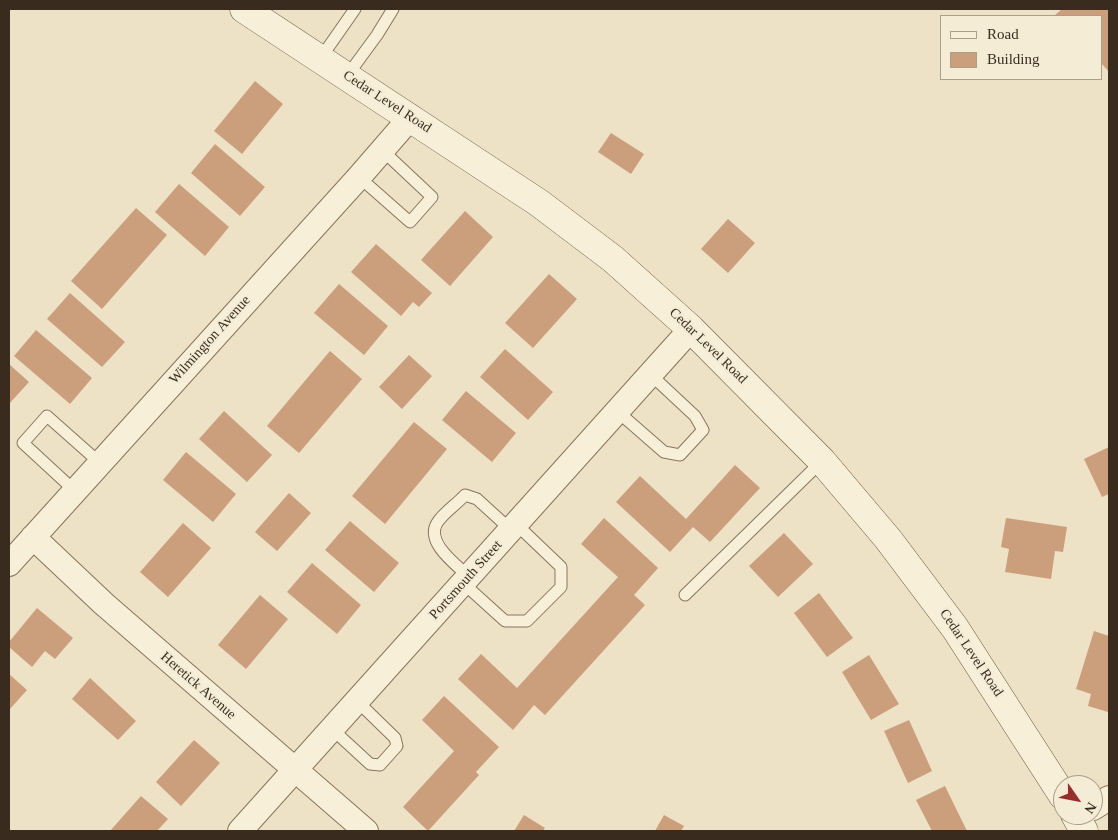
<!DOCTYPE html>
<style>
body{margin:0}
#map{position:relative;width:1118px;height:840px;overflow:hidden;background:#ede2c6;font-family:Georgia,serif}
canvas{display:block}
.frame{position:absolute;inset:0;border:10px solid #392c1f;pointer-events:none}
.legend{position:absolute;left:940px;top:15px;width:162px;height:65px;box-sizing:border-box;background:#f5ecd5;border:1px solid #aa9f8c;margin:0;padding:6px 9px;list-style:none;font-size:15px;color:#392c1f}
.legend li{display:flex;align-items:center;gap:10px;height:25px}
.legend b{width:25px;border:1px solid #aa9f8c}
.north{position:absolute;left:1053px;top:775px;width:50px;height:50px;box-sizing:border-box;background:#f5ecd5;border:1px solid #aa9f8c;border-radius:50%;rotate:123deg;font-size:14px;font-weight:700;line-height:20px;text-align:center;color:#392c1f}
.north::after{content:'';display:block;margin:auto;width:18px;height:22px;background:#962e2d;clip-path:polygon(50% 0,100% 100%,50% 72%,0 100%)}
</style>
<div id="map">
<canvas width="1118" height="840"></canvas>
<div class="frame"></div>
<ul class="legend">
<li><b style="height:6px;background:#f8efd9"></b>Road</li>
<li><b style="height:14px;background:#cb9e7c"></b>Building</li>
</ul>
<div class="north">N</div>
</div>
<script>
const c = document.querySelector('canvas').getContext('2d');
c.lineJoin = 'round';
function fill(path, color) {
  c.fillStyle = color;
  c.fill(path, 'evenodd');
}
function trace(path, color, width, dash) {
  c.strokeStyle = color;
  c.lineWidth = width;
  c.lineCap = dash ? 'butt' : 'round';
  c.setLineDash(dash || []);
  c.stroke(path);
}
function label(font, color, halo, rows, align = 'center') {
  c.font = font + ' Georgia,serif';
  c.lineWidth = 4.5;
  c.setLineDash([]);
  c.textBaseline = 'middle';
  c.strokeStyle = halo;
  c.fillStyle = color;
  for (const [text, x, y, turn = 0] of rows) {
    c.save();
    c.translate(x, y);
    c.rotate((+turn || 0) * Math.PI / 180);
    c.textAlign = isNaN(turn) ? turn : align;
    if (halo) c.strokeText(text, 0, 0);
    c.fillText(text, 0, 0);
    c.restore();
  }
}
fill(new Path2D(`
 M 1062,9 L 1109,9 L 1109,72 L 1102,64 L 1102,16 L 1057,16 L 1055,15 Z
 M 255,81 L 283,104 L 242,154 L 214,131 Z
 M 611,133 L 644,154 L 631,174 L 598,152 Z
 M 215,144 L 265,187 L 240,216 L 191,173 Z
 M 179,184 L 229,227 L 205,256 L 155,212 Z
 M 136,208 L 167,235 L 102,309 L 71,281 Z
 M 465,211 L 493,237 L 450,286 L 421,260 Z
 M 728,219 L 755,243 L 728,273 L 701,249 Z
 M 376,244 L 432,293 L 419,307 L 413,302 L 401,316 L 351,272 Z
 M 549,274 L 577,299 L 533,348 L 505,323 Z
 M 339,284 L 388,326 L 364,355 L 314,313 Z
 M 70,293 L 125,342 L 102,367 L 47,319 Z
 M 36,330 L 92,378 L 70,404 L 14,356 Z
 M 505,349 L 553,392 L 528,420 L 480,377 Z
 M 330,351 L 362,379 L 299,453 L 267,426 Z
 M 409,355 L 432,376 L 402,409 L 379,387 Z
 M 9,364 L 29,382 L 9,404 Z
 M 466,391 L 516,433 L 492,462 L 442,420 Z
 M 224,411 L 272,455 L 247,482 L 199,439 Z
 M 414,422 L 447,449 L 385,524 L 352,496 Z
 M 1109,447 L 1109,494 L 1102,497 L 1084,459 Z
 M 186,452 L 236,494 L 213,522 L 163,480 Z
 M 735,465 L 760,488 L 710,542 L 693,527 L 670,552 L 616,502 L 640,476 L 686,519 Z
 M 289,493 L 311,513 L 277,551 L 255,532 Z
 M 604,518 L 658,568 L 634,595 L 645,605 L 545,715 L 534,705 L 513,730 L 458,679 L 481,654 L 517,688 L 618,577 L 581,544 Z
 M 1006,518 L 1067,527 L 1063,552 L 1055,551 L 1051,579 L 1005,572 L 1009,549 L 1001,547 Z
 M 350,521 L 399,563 L 374,592 L 325,550 Z
 M 183,523 L 211,548 L 168,597 L 140,572 Z
 M 784,533 L 813,564 L 778,597 L 749,566 Z
 M 312,563 L 361,605 L 337,634 L 287,592 Z
 M 819,593 L 853,638 L 827,657 L 794,613 Z
 M 260,595 L 288,619 L 246,669 L 218,645 Z
 M 37,608 L 73,638 L 55,659 L 45,651 L 32,667 L 9,647 L 9,642 Z
 M 1094,631 L 1109,636 L 1108,712 L 1088,706 L 1091,694 L 1076,689 Z
 M 869,655 L 899,704 L 871,720 L 842,672 Z
 M 9,674 L 27,690 L 10,709 L 9,707 Z
 M 90,678 L 136,721 L 118,740 L 72,699 Z
 M 444,696 L 499,747 L 476,772 L 479,775 L 428,831 L 403,807 L 454,751 L 422,720 Z
 M 909,720 L 932,771 L 908,783 L 884,731 Z
 M 194,740 L 220,763 L 181,806 L 156,782 Z
 M 945,786 L 967,831 L 932,831 L 916,800 Z
 M 141,796 L 168,819 L 157,831 L 110,831 Z
 M 524,815 L 545,828 L 543,831 L 514,831 Z
 M 664,815 L 684,826 L 681,831 L 655,831 Z`), '#cb9e7c');
const service = new Path2D(`
 M 320,59 L 355,9
 M 347,76 L 377,35 L 393,9
 M 359,177 L 410,222 L 432,197 L 382,150
 M 617,411 L 664,452 L 680,455 L 703,430 L 695,416 L 650,374
 M 75,491 L 23,443 L 47,416 L 100,463
 M 469,577 C 457,565 425,543 437,523 C 443,513 457,504 465,495 L 477,499 L 511,530
 M 463,583 L 505,621 L 527,621 L 561,587 L 561,567 L 516,524
 M 685,595 L 822,461
 M 332,729 L 370,764 L 380,765 L 397,746 L 395,738 L 357,701`);
const minor = new Path2D(`
 M 33,537 L 104,604 L 366,831
 M 9,564 L 359,177 L 411,117
 M 1093,808 L 1109,798
 M 240,831 L 691,329`);
const secondary = new Path2D(`
 M 244,9 L 539,203 L 613,259 L 691,329 L 822,461 L 888,539 L 955,628 L 1063,796
 M 1075,815 L 1084,831`);
trace(service, '#88745c', 13);
trace(minor, '#88745c', 26);
trace(secondary, '#6a553f', 29);
trace(service, '#f8efd9', 11);
trace(minor, '#f8efd9', 24);
trace(secondary, '#f8efd9', 28);
label('14px', '#392c1f', '#f5ecd5', [
 ["Cedar Level Road",387,102,33],
 ["Wilmington Avenue",210,340,-48],
 ["Cedar Level Road",708,346,44],
 ["Portsmouth Street",466,580,-48],
 ["Cedar Level Road",971,653,56],
 ["Heretick Avenue",198,686,41]
]);
</script>
